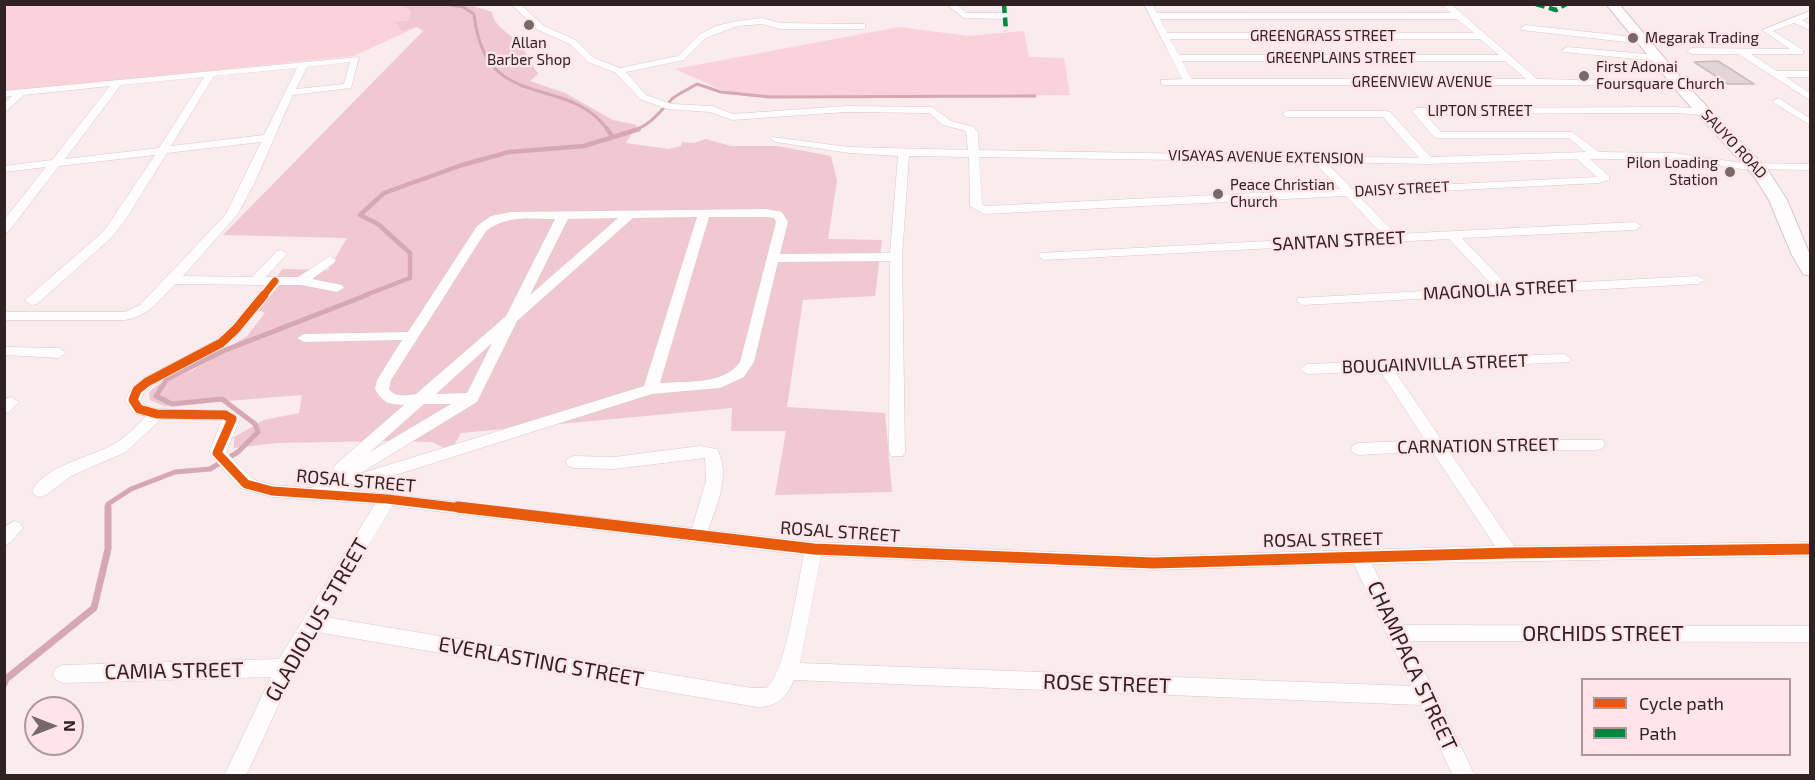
<!DOCTYPE html>
<style>
body{margin:0}
#map{position:relative;width:1815px;height:780px;overflow:hidden;background:#f9ebee;font-family:"Exo 2",sans-serif}
canvas{display:block}
.frame{position:absolute;inset:0;border:6px solid #302124;pointer-events:none}
.legend{position:absolute;left:1581px;top:678px;width:210px;height:78px;box-sizing:border-box;background:#ffe5ea;border:2px solid #ac979b;margin:0;padding:8px 10px;list-style:none;font-size:18px;color:#302124}
.legend li{display:flex;align-items:center;gap:12px;height:30px}
.legend b{width:30px;border:2px solid #ac979b}
.north{position:absolute;left:24px;top:696px;width:60px;height:60px;box-sizing:border-box;background:#ffe5ea;border:2px solid #ac979b;border-radius:50%;rotate:90deg;font-size:16px;font-weight:700;line-height:24px;text-align:center;color:#302124}
.north::after{content:'';display:block;margin:auto;width:21px;height:27px;background:#76686b;clip-path:polygon(50% 0,100% 100%,50% 72%,0 100%)}
</style>
<div id="map">
<canvas width="1815" height="780"></canvas>
<div class="frame"></div>
<ul class="legend">
<li><b style="height:8px;background:#e8590c"></b>Cycle path</li>
<li><b style="height:8px;background:#00873e"></b>Path</li>
</ul>
<div class="north">N</div>
</div>
<script>
const c = document.querySelector('canvas').getContext('2d');
c.lineJoin = 'round';
function fill(path, color) {
  c.fillStyle = color;
  c.fill(path, 'evenodd');
}
function trace(path, color, width, dash) {
  c.strokeStyle = color;
  c.lineWidth = width;
  c.lineCap = dash ? 'butt' : 'round';
  c.setLineDash(dash || []);
  c.stroke(path);
}
function label(font, color, halo, rows, align = 'center') {
  c.font = font + ' "Exo 2",sans-serif';
  c.lineWidth = 5;
  c.setLineDash([]);
  c.textBaseline = 'middle';
  c.strokeStyle = halo;
  c.fillStyle = color;
  for (const [text, x, y, turn = 0] of rows) {
    c.save();
    c.translate(x, y);
    c.rotate((+turn || 0) * Math.PI / 180);
    c.textAlign = isNaN(turn) ? turn : align;
    if (halo) c.strokeText(text, 0, 0);
    c.fillText(text, 0, 0);
    c.restore();
  }
}
fill(new Path2D(`
 M 428,4 L 447,13 L 354,56 L 5,92 L 4,5 Z
 M 899,27 L 968,36 L 1024,31 L 1029,57 L 1064,58 L 1070,95 L 770,97 L 724,91 L 675,69 Z`), '#fad2da');
fill(new Path2D(`
 M 401,5 L 470,5 L 492,12 C 494,28 511,33 520,45 C 527,54 532,65 538,74 L 530,81 L 565,93 L 613,120 L 637,125 L 626,143 L 669,149 L 681,146 L 682,142 L 694,143 L 706,139 L 731,146 L 777,146 L 831,156 L 837,181 L 828,239 L 882,240 L 875,296 L 803,300 L 787,407 L 885,413 L 892,492 L 775,495 L 786,431 L 731,431 L 732,408 L 461,433 L 451,451 L 432,442 L 387,441 L 277,443 L 234,448 L 234,437 L 264,420 L 299,413 L 302,395 L 164,406 L 150,400 L 149,392 L 159,384 L 193,370 L 247,336 L 265,313 L 258,310 L 282,269 L 328,270 L 347,238 L 223,235 L 423,31 L 417,27 L 402,31 L 395,22 L 408,21 L 411,11 Z`), '#f0c8d1');
trace(new Path2D(`
 M 446,4 L 463,7 L 474,14 C 485,116 565,71 608,130
 M 634,130 C 651,125 660,111 672,99 C 679,93 689,89 697,84 L 721,92 L 770,97 L 1035,96`), '#d5a8b2', 3);
trace(new Path2D(`
 M 607,129 L 613,137
 M 363,296 L 410,278 L 410,253 L 378,224 L 360,215 L 384,193 L 462,165 L 509,152 L 584,146 L 639,129`), '#d5a8b2', 4.5);
trace(new Path2D(`
 M 108,509 L 108,504 L 131,489 L 175,472 L 210,469 L 238,452 L 258,432 L 255,424 L 222,399 L 172,404 L 156,396 L 167,379 L 223,351 L 367,295`), '#d5a8b2', 5);
trace(new Path2D(`
 M 4,684 L 6,679 L 94,608 L 108,549 L 108,507`), '#d5a8b2', 7);
const building = new Path2D(`
 M 1718,61 L 1754,84 L 1728,84 L 1694,62 Z`);
fill(building, '#e2d4d7');
trace(building, '#cabcbf', 1.5);
const minor = new Path2D(`
 M 511,4 L 520,4 L 544,26 L 576,40 L 594,58 L 620,68 L 678,56 L 700,34 L 716,26 L 737,21 L 762,18 L 780,23 L 865,24 L 865,28 L 862,29 L 780,29 L 762,24 L 737,26 L 706,38 L 684,60 L 626,72 L 646,95 L 672,104 L 712,106 L 733,114 L 846,106 L 932,107 L 951,121 L 974,127 L 978,133 L 979,150 L 1419,158 L 1383,117 L 1287,117 L 1282,114 L 1287,111 L 1386,111 L 1390,112 L 1431,157 L 1586,152 L 1569,138 L 1438,138 L 1434,137 L 1412,111 L 1417,108 L 1674,107 L 1705,109 L 1710,112 L 1705,115 L 1674,113 L 1425,114 L 1441,132 L 1572,132 L 1599,152 L 1674,153 L 1742,163 L 1810,164 L 1810,170 L 1742,169 L 1674,159 L 1590,159 L 1609,176 L 1609,180 L 1599,183 L 1358,195 L 1396,234 L 1635,222 L 1641,226 L 1635,230 L 1462,238 L 1508,286 L 1698,276 L 1705,280 L 1698,284 L 1303,305 L 1296,301 L 1298,298 L 1494,287 L 1449,239 L 1044,260 L 1038,256 L 1040,253 L 1383,235 L 1346,196 L 984,214 L 970,206 L 969,157 L 909,156 L 902,257 L 905,452 L 903,456 L 891,456 L 889,452 L 890,261 L 778,262 L 754,362 L 744,377 L 720,388 L 652,394 L 348,490 L 692,528 L 706,481 L 705,458 L 614,469 L 574,468 L 568,466 L 566,462 L 568,458 L 574,456 L 614,457 L 700,446 L 717,449 C 731,474 717,505 708,530 L 814,542 L 1153,556 L 1495,546 L 1432,451 L 1359,455 L 1353,453 L 1351,449 L 1353,445 L 1359,443 L 1425,440 L 1380,371 L 1307,374 L 1300,369 L 1307,364 L 1564,354 L 1571,359 L 1569,362 L 1394,370 L 1441,439 L 1603,440 L 1605,444 L 1603,448 L 1597,450 L 1449,451 L 1514,546 L 1810,542 L 1810,556 L 1372,564 L 1402,625 L 1810,626 L 1810,642 L 1410,641 L 1475,776 L 1453,776 L 1420,705 L 794,680 C 787,697 777,707 757,707 L 317,632 L 293,673 L 246,776 L 224,776 L 271,677 L 63,683 L 56,680 L 53,674 L 56,668 L 63,665 L 279,659 L 375,504 L 272,497 L 240,488 L 209,453 L 222,420 L 161,419 L 126,452 L 71,476 L 46,495 L 40,497 L 34,495 L 32,491 C 47,464 88,459 114,444 C 126,437 136,427 146,416 L 134,413 L 125,400 L 132,387 L 142,379 L 216,340 L 231,326 L 265,285 L 175,284 C 159,301 148,316 125,320 L 4,320 L 4,312 L 125,312 L 140,305 L 226,214 L 261,142 L 167,153 L 126,219 L 112,237 L 37,304 L 32,305 L 25,301 L 27,298 L 104,231 L 155,155 L 59,166 L 8,232 L 4,233 L 4,220 L 46,167 L 4,172 L 4,166 L 52,160 L 110,86 L 24,95 L 4,113 L 4,104 L 12,96 L 4,97 L 4,91 L 359,57 L 351,88 L 293,95 L 254,184 L 237,215 L 183,276 L 252,277 L 277,251 L 281,250 L 287,254 L 266,277 L 298,277 L 330,256 L 336,260 L 334,263 L 312,279 L 342,285 L 344,288 L 337,292 L 301,285 L 279,285 L 241,332 L 226,346 L 152,385 L 144,392 L 141,400 L 144,405 L 157,409 L 230,411 L 240,419 L 226,452 L 252,479 L 272,485 L 311,488 L 335,473 L 333,469 L 335,465 L 404,405 C 389,405 382,402 375,389 L 377,380 L 402,340 L 304,342 L 297,338 L 304,334 L 408,332 L 477,226 L 491,216 L 511,212 L 766,209 L 782,212 L 788,222 L 780,254 L 890,253 L 898,156 L 849,153 L 776,142 L 771,139 L 772,137 L 849,147 L 968,150 L 966,131 L 943,125 L 929,113 L 846,112 L 732,120 L 710,112 L 667,109 L 640,99 L 616,73 L 588,62 L 570,44 L 538,30 ZM 350,62 L 344,84 L 296,89 L 307,67 ZM 297,68 L 264,135 L 171,146 L 214,76 ZM 204,77 L 159,148 L 65,159 L 121,85 ZM 979,157 L 1314,162 L 1340,189 L 986,206 L 982,204 ZM 1577,159 L 1597,177 L 1352,189 L 1326,162 L 1428,164 ZM 697,217 L 644,386 L 359,474 L 477,402 L 517,321 L 633,218 ZM 709,217 L 766,217 L 774,218 L 776,222 L 740,362 C 724,385 686,381 660,383 ZM 618,218 L 530,295 L 568,219 ZM 555,219 L 506,316 L 416,394 C 407,395 395,398 389,389 L 391,380 L 486,231 C 508,215 529,219 555,219 ZM 492,343 L 467,393 L 436,394 ZM 424,404 L 451,404 L 370,452 ZM 392,506 L 804,555 C 798,581 786,674 766,688 L 752,688 L 326,617 ZM 821,556 L 1153,570 L 1354,564 L 1411,686 L 800,663 Z
 M 946,4 L 956,4 L 966,13 L 1006,13 L 1010,16 L 1006,19 L 964,18 Z
 M 1144,4 L 1152,4 L 1157,13 L 1451,13 L 1441,4 L 1451,4 L 1537,79 L 1680,82 L 1685,85 L 1680,88 L 1615,85 L 1164,85 L 1161,84 L 1161,80 L 1182,79 ZM 1160,19 L 1457,19 L 1474,33 L 1167,33 ZM 1170,39 L 1480,39 L 1499,55 L 1179,55 ZM 1182,61 L 1505,61 L 1526,79 L 1191,79 Z
 M 1810,11 L 1810,17 L 1802,20 L 1810,25 L 1810,30 L 1794,23 L 1773,31 L 1803,50 L 1803,54 L 1751,54 L 1777,71 L 1810,71 L 1810,77 L 1786,77 L 1810,93 L 1810,100 L 1738,54 L 1692,54 L 1687,51 L 1692,48 L 1790,49 L 1762,30 Z
 M 1525,25 L 1643,38 L 1647,41 L 1643,44 L 1522,30 L 1521,28 Z
 M 1567,47 L 1657,55 L 1662,58 L 1657,61 L 1564,52 L 1562,50 Z
 M 1778,98 L 1810,118 L 1810,125 L 1774,103 L 1773,101 Z
 M 4,347 L 59,348 L 66,353 L 59,358 L 4,355 Z
 M 11,397 L 19,402 L 9,412 L 4,413 L 4,399 Z
 M 14,521 L 20,523 L 23,528 L 10,543 L 4,545 L 4,527 Z`);
const secondary = new Path2D(`
 M 1606,4 L 1619,4 L 1692,91 L 1767,169 L 1787,200 L 1810,255 L 1810,276 L 1803,274 L 1792,255 L 1769,200 L 1754,176 L 1682,97 Z`);
trace(minor, '#d7c9cc', 1);
trace(secondary, '#d7c9cc', 2);
fill(minor, '#fefcfc');
fill(secondary, '#fefcfc');
trace(new Path2D(`
 M 1004,4 L 1006,31
 M 1536,4 L 1556,10 L 1566,4`), '#00873e', 4.5, [9, 4.5]);
trace(new Path2D(`
 M 263,296 L 275,281`), '#e8590c', 7);
trace(new Path2D(`
 M 264,295 L 236,329 L 221,343 L 147,382 L 137,390 L 133,400 L 139,409 L 157,414 L 225,415 L 232,419 L 217,453 L 246,484 L 272,491 L 387,499 L 470,509`), '#e8590c', 9);
trace(new Path2D(`
 M 458,507 L 814,549 L 1153,563 L 1509,553 L 1810,549`), '#e8590c', 11);
for (const [x, y, r, color] of [
 [529,25,6,"#76686b"],
 [1633,38,6,"#76686b"],
 [1584,76,6,"#76686b"],
 [1730,172,6,"#76686b"],
 [1218,194,6,"#76686b"]
]) {
  const dot = new Path2D();
  dot.arc(x, y, r, 0, 2 * Math.PI);
  c.fillStyle = color;
  c.fill(dot);
  trace(dot, '#ffe5ea', 2);
}
label('15px', '#302124', '#ffe5ea', [
 ["GREENGRASS STREET",1323,36],
 ["GREENPLAINS STREET",1341,58],
 ["GREENVIEW AVENUE",1422,82],
 ["LIPTON STREET",1480,111],
 ["SAUYO ROAD",1734,144,47],
 ["VISAYAS AVENUE EXTENSION",1266,157,1],
 ["DAISY STREET",1402,189,-3]
]);
label('15px', '#302124', '#ffe5ea', [
 ["Megarak Trading",1645,38],
 ["Allan",529,43,"center"],
 ["Barber Shop",529,60,"center"],
 ["First Adonai",1596,67],
 ["Foursquare Church",1596,84],
 ["Pilon Loading",1718,163,"right"],
 ["Station",1718,180,"right"],
 ["Peace Christian",1230,185],
 ["Church",1230,202]
], 'left');
label('18px', '#302124', '#ffe5ea', [
 ["SANTAN STREET",1339,241,-3],
 ["MAGNOLIA STREET",1500,290,-3],
 ["BOUGAINVILLA STREET",1435,364,-2],
 ["CARNATION STREET",1478,446,-1],
 ["ROSAL STREET",356,481,5],
 ["ROSAL STREET",840,532,4],
 ["ROSAL STREET",1323,540,-1]
]);
label('21px', '#302124', '#ffe5ea', [
 ["GLADIOLUS STREET",317,620,-60],
 ["ORCHIDS STREET",1603,634],
 ["EVERLASTING STREET",541,662,10],
 ["CHAMPACA STREET",1412,666,65],
 ["CAMIA STREET",174,671,-1],
 ["ROSE STREET",1107,684,2]
]);
</script>
